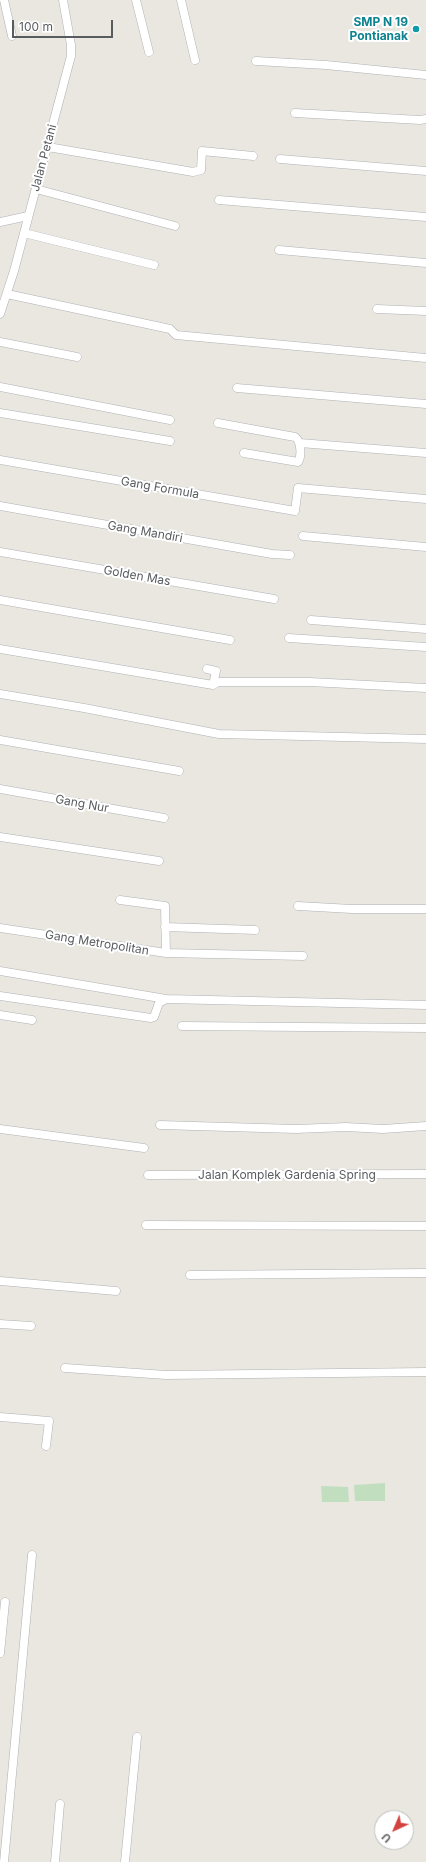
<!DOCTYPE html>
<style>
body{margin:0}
#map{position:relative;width:426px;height:1862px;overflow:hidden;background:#eae7e0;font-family:Inter,sans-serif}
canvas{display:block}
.north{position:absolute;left:374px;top:1810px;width:40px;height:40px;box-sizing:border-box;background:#fff;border:1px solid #bdbebf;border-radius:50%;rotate:224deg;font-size:11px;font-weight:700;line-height:16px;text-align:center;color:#595c5f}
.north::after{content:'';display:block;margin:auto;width:14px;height:18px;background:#d2423e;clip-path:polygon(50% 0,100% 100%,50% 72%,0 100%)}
.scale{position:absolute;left:12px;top:20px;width:101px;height:18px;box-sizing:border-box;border:2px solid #595c5f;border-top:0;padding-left:5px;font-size:12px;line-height:14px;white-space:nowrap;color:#595c5f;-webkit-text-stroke:3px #fff;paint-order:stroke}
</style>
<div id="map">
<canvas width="426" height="1862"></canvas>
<div class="north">U</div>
<div class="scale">100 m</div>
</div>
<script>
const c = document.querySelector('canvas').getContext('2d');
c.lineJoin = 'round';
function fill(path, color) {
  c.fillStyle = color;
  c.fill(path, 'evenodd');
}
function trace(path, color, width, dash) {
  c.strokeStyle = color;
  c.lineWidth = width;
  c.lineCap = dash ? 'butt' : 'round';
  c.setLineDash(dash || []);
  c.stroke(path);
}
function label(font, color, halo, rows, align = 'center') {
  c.font = font + ' Inter,sans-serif';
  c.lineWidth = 4;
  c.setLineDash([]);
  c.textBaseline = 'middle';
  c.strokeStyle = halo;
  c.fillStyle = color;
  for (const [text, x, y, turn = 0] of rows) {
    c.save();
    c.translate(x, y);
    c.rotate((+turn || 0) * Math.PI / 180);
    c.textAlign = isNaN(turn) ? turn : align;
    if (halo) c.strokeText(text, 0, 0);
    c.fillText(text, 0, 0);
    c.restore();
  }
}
fill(new Path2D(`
 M 385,1483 L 385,1501 L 355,1501 L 354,1485 Z
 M 321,1486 L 348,1487 L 349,1502 L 322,1502 Z`), '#c1dfbf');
const minor = new Path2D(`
 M 4,0 L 12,36
 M 136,0 L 149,52
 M 181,0 L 195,60
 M 256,61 L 326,65 L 426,75
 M 295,113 L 420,120 L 426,119
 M 48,147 L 193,172 L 201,170 L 202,151 L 253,156
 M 280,159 L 426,171
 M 36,189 L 175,226
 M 219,200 L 426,217
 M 0,222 L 28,216
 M 24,233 L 154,265
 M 279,250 L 426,263
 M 7,294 L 170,329 L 176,335 L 426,358
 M 377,309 L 426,311
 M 0,314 L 14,271 L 71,56 L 71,45 L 63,0
 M 0,342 L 77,357
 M 0,387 L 170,420
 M 237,388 L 426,404
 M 0,413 L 170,441
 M 218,423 L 295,437 C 301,441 302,456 298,462 L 244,453
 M 300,443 L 426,453
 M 0,460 L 295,511 L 298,488 L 426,499
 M 0,506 L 272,554 L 290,555
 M 303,536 L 426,547
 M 0,552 L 274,599
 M 0,600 L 230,640
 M 311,620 L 426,629
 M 289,638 L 426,647
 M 0,649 L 213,685 L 218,682 L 310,682 L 426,688
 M 207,669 L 216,671 L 213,685
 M 0,694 L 84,708 L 219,734 L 426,739
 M 0,740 L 179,771
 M 0,789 L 164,818
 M 0,837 L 159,861
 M 120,900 L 165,906 L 166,953
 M 298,906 L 352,909 L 426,909
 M 165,927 L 255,930
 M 0,928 L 166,953 L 303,956
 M 0,971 L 166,999
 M 0,996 L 151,1018 L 154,1017 L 159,1003 L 166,999 L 426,1005
 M 0,1015 L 32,1020
 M 182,1026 L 426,1028
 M 160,1125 L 296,1129 L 346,1127 L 383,1129 L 426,1126
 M 0,1129 L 144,1148
 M 148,1175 L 426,1174
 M 146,1225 L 426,1226
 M 190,1275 L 426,1273
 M 0,1281 L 116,1291
 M 0,1324 L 31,1326
 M 65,1368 L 166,1375 L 426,1372
 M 0,1417 L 49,1421 L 46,1446
 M 0,1653 L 5,1602
 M 4,1862 L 32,1555
 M 55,1862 L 60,1804
 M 125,1862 L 137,1737`);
trace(minor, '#aeb1b4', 9);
trace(minor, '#fff', 8);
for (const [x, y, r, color] of [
 [416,29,4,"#0f9aa8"]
]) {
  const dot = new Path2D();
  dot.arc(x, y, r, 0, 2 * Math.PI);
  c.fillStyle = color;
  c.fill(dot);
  trace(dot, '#fff', 1.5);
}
label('bold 12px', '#0d838f', '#fff', [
 ["SMP N 19",408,22],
 ["Pontianak",408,36]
], 'right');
label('12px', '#595c5f', '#fff', [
 ["Jalan Petani",44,158,-75],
 ["Gang Formula",160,488,10],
 ["Gang Mandiri",145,532,10],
 ["Golden Mas",137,576,10],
 ["Gang Nur",82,804,10],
 ["Gang Metropolitan",97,943,9],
 ["Jalan Komplek Gardenia Spring",287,1175]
]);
</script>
